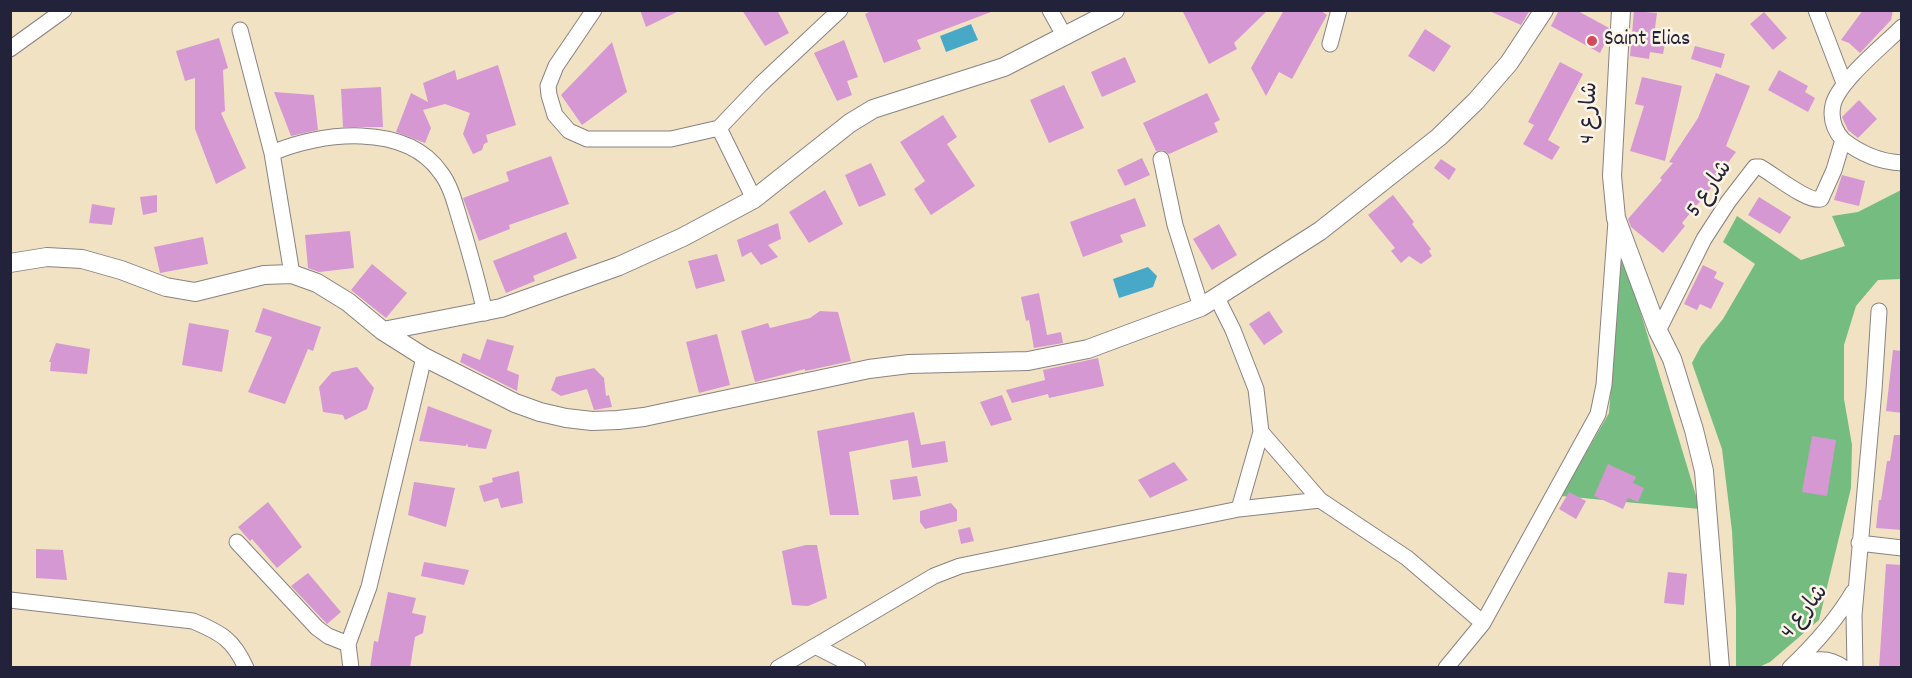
<!DOCTYPE html>
<meta charset="utf-8">
<style>
body{margin:0}
#map{position:relative;width:1912px;height:678px;overflow:hidden;background:#f1e2c4;font-family:Dekko,sans-serif}
canvas{display:block}
.frame{position:absolute;inset:0;border:12px solid #22223b;pointer-events:none}
</style>
<div id="map">
<canvas width="1912" height="678"></canvas>
<div class="frame"></div>
</div>
<script>
const c = document.querySelector('canvas').getContext('2d');
c.lineJoin = 'round';
function fill(path, color) {
  c.fillStyle = color;
  c.fill(path, 'evenodd');
}
function trace(path, color, width, dash) {
  c.strokeStyle = color;
  c.lineWidth = width;
  c.lineCap = dash ? 'butt' : 'round';
  c.setLineDash(dash || []);
  c.stroke(path);
}
function label(font, color, halo, rows, align = 'center') {
  c.font = font + ' Dekko,"Playpen Sans Arabic",sans-serif';
  c.lineWidth = 5;
  c.setLineDash([]);
  c.textBaseline = 'middle';
  c.strokeStyle = halo;
  c.fillStyle = color;
  for (const [text, x, y, turn = 0] of rows) {
    c.save();
    c.translate(x, y);
    c.rotate((+turn || 0) * Math.PI / 180);
    c.textAlign = isNaN(turn) ? turn : align;
    if (halo) c.strokeText(text, 0, 0);
    c.fillText(text, 0, 0);
    c.restore();
  }
}
fill(new Path2D(`
 M 1901,190 L 1901,279 L 1878,280 L 1856,306 L 1844,345 L 1844,399 L 1852,445 L 1851,488 L 1819,620 L 1770,662 L 1759,667 L 1736,667 L 1736,609 L 1732,531 L 1722,449 L 1692,363 L 1701,346 L 1723,319 L 1755,264 L 1723,242 L 1737,216 L 1801,260 L 1845,246 L 1832,216 L 1858,212 Z
 M 1622,251 L 1700,509 L 1561,496 L 1609,413 Z`), '#75bc80');
fill(new Path2D(`
 M 971,24 L 978,40 L 946,52 L 940,36 Z
 M 1148,267 L 1157,276 L 1153,287 L 1119,298 L 1113,279 Z`), '#48a8c7');
fill(new Path2D(`
 M 640,10 L 681,10 L 646,27 Z
 M 742,10 L 777,10 L 789,33 L 765,46 Z
 M 873,10 L 991,10 L 991,12 L 917,40 L 921,49 L 884,63 L 865,14 Z
 M 1182,10 L 1268,10 L 1234,43 L 1237,49 L 1209,64 Z
 M 1284,10 L 1320,10 L 1327,15 L 1292,79 L 1279,72 L 1266,96 L 1251,68 Z
 M 1487,10 L 1530,10 L 1521,25 Z
 M 1559,10 L 1576,10 L 1609,28 L 1608,37 L 1600,53 L 1551,26 Z
 M 1863,10 L 1893,10 L 1891,20 L 1860,53 L 1849,43 L 1841,40 Z
 M 1634,11 L 1657,13 L 1654,36 L 1666,38 L 1663,54 L 1650,52 L 1649,59 L 1630,56 Z
 M 1764,12 L 1787,38 L 1773,50 L 1750,24 Z
 M 1425,29 L 1451,46 L 1434,72 L 1408,56 Z
 M 219,38 L 228,68 L 223,70 L 225,111 L 221,113 L 246,168 L 216,184 L 195,129 L 195,78 L 185,81 L 176,51 Z
 M 844,40 L 858,77 L 847,81 L 852,95 L 837,101 L 814,53 Z
 M 612,42 L 627,92 L 582,125 L 561,95 Z
 M 1695,46 L 1725,54 L 1721,68 L 1691,59 Z
 M 1125,57 L 1136,82 L 1102,97 L 1091,72 Z
 M 1560,62 L 1583,74 L 1548,140 L 1560,147 L 1552,160 L 1523,144 L 1534,125 L 1528,122 Z
 M 498,65 L 516,125 L 486,135 L 488,142 L 484,144 L 482,150 L 473,154 L 463,134 L 470,113 L 445,104 L 423,110 L 431,128 L 425,143 L 396,132 L 411,93 L 428,102 L 423,83 L 455,70 L 457,80 Z
 M 1779,70 L 1808,86 L 1805,92 L 1815,98 L 1808,112 L 1768,90 Z
 M 1716,73 L 1750,86 L 1726,146 L 1736,152 L 1710,187 L 1711,188 L 1682,223 L 1685,226 L 1663,253 L 1631,227 L 1628,219 L 1662,180 L 1660,178 L 1673,163 L 1669,162 L 1698,118 Z
 M 1642,77 L 1682,86 L 1665,161 L 1630,151 L 1644,106 L 1635,104 Z
 M 1064,85 L 1084,128 L 1049,143 L 1030,100 Z
 M 381,87 L 383,127 L 343,127 L 341,89 Z
 M 274,92 L 314,95 L 318,130 L 291,136 Z
 M 1207,93 L 1220,120 L 1214,123 L 1218,132 L 1169,154 L 1163,150 L 1156,151 L 1143,123 Z
 M 1859,100 L 1877,119 L 1858,138 L 1848,130 L 1842,117 Z
 M 943,115 L 957,137 L 947,144 L 975,186 L 931,215 L 914,189 L 925,181 L 900,142 Z
 M 551,156 L 569,204 L 509,225 L 510,229 L 479,241 L 463,198 L 509,181 L 506,172 Z
 M 1142,158 L 1150,175 L 1125,186 L 1117,170 Z
 M 1441,159 L 1456,169 L 1449,180 L 1434,168 Z
 M 871,163 L 886,195 L 859,207 L 845,175 Z
 M 1842,175 L 1865,181 L 1859,206 L 1834,200 Z
 M 825,190 L 843,224 L 809,243 L 789,212 Z
 M 157,195 L 157,212 L 143,215 L 140,197 Z
 M 1393,195 L 1414,222 L 1412,224 L 1431,249 L 1429,251 L 1432,256 L 1421,264 L 1409,256 L 1401,263 L 1391,251 L 1395,248 L 1368,215 Z
 M 1759,197 L 1791,217 L 1780,234 L 1748,215 Z
 M 1135,198 L 1146,226 L 1120,235 L 1123,242 L 1083,257 L 1070,222 Z
 M 92,204 L 115,208 L 112,225 L 89,223 Z
 M 778,223 L 781,239 L 768,245 L 778,257 L 761,265 L 751,252 L 742,257 L 737,240 Z
 M 1219,224 L 1237,255 L 1212,270 L 1193,239 Z
 M 350,231 L 354,268 L 319,272 L 308,268 L 305,235 Z
 M 566,232 L 577,258 L 533,276 L 535,281 L 506,293 L 493,261 Z
 M 203,237 L 208,264 L 160,273 L 154,247 Z
 M 717,254 L 725,281 L 696,289 L 688,261 Z
 M 372,264 L 407,293 L 386,318 L 351,290 Z
 M 1703,265 L 1717,272 L 1714,278 L 1724,283 L 1711,309 L 1700,304 L 1697,310 L 1684,304 Z
 M 1039,293 L 1047,335 L 1061,332 L 1063,343 L 1034,348 L 1029,320 L 1026,321 L 1021,297 Z
 M 263,308 L 321,327 L 313,351 L 308,349 L 285,404 L 248,392 L 272,337 L 255,332 Z
 M 820,311 L 838,312 L 851,361 L 805,371 L 805,369 L 755,382 L 741,331 L 768,323 L 770,328 L 810,318 Z
 M 1269,311 L 1283,332 L 1264,345 L 1249,324 Z
 M 189,323 L 229,330 L 222,372 L 182,365 Z
 M 717,334 L 730,385 L 699,393 L 686,342 Z
 M 487,339 L 514,346 L 507,370 L 519,375 L 517,391 L 460,362 L 463,353 L 480,360 Z
 M 56,343 L 90,349 L 87,374 L 50,371 L 51,362 L 49,362 Z
 M 1893,350 L 1902,351 L 1902,413 L 1886,411 Z
 M 1098,358 L 1104,386 L 1049,398 L 1048,394 L 1012,403 L 1006,390 L 1045,380 L 1043,370 Z
 M 357,367 L 374,388 L 367,409 L 345,420 L 343,415 L 323,412 L 319,387 L 332,372 Z
 M 594,368 L 604,378 L 606,396 L 609,395 L 612,407 L 594,410 L 587,389 L 561,396 L 551,390 L 556,377 Z
 M 1002,395 L 1012,420 L 991,426 L 980,402 Z
 M 428,406 L 492,430 L 486,449 L 468,447 L 467,443 L 466,446 L 419,441 Z
 M 914,412 L 921,445 L 945,441 L 948,462 L 912,468 L 908,440 L 849,452 L 859,515 L 830,515 L 817,431 Z
 M 1894,435 L 1902,435 L 1902,530 L 1876,528 L 1879,500 L 1881,500 L 1887,461 L 1890,461 Z
 M 1812,436 L 1836,440 L 1827,496 L 1802,492 Z
 M 1174,462 L 1188,480 L 1150,498 L 1138,480 Z
 M 1608,464 L 1636,477 L 1633,483 L 1644,488 L 1638,502 L 1628,498 L 1623,509 L 1594,496 Z
 M 519,471 L 523,503 L 501,508 L 498,498 L 484,502 L 479,486 L 493,482 L 492,478 Z
 M 917,476 L 921,496 L 893,500 L 890,480 Z
 M 414,482 L 455,488 L 446,527 L 408,515 Z
 M 1569,492 L 1586,501 L 1576,519 L 1559,509 Z
 M 268,502 L 302,547 L 277,568 L 252,539 L 250,541 L 238,527 Z
 M 951,503 L 957,510 L 957,521 L 925,529 L 920,522 L 920,511 Z
 M 970,527 L 974,541 L 961,544 L 958,530 Z
 M 806,545 L 817,545 L 827,598 L 808,606 L 792,605 L 782,551 Z
 M 36,549 L 63,550 L 67,580 L 36,578 Z
 M 424,562 L 469,570 L 464,585 L 421,576 Z
 M 1886,564 L 1902,565 L 1902,668 L 1879,668 Z
 M 1668,572 L 1687,574 L 1684,605 L 1664,603 Z
 M 308,573 L 341,612 L 327,624 L 291,586 Z
 M 388,592 L 416,598 L 412,613 L 426,616 L 423,633 L 415,637 L 410,668 L 370,668 L 374,641 L 378,642 Z`), '#d598d3');
const minor = new Path2D(`
 M 594,10 L 556,66 L 548,86 L 549,95 L 555,115 L 569,131 L 587,139 L 671,139 L 719,128 L 761,84 L 840,10
 M 1050,10 L 1065,37
 M 1816,10 L 1844,83
 M 240,30 L 272,153
 M 1330,44 L 1339,10
 M 10,49 L 64,10
 M 719,128 L 754,199
 M 1843,140 C 1861,154 1879,162 1902,163
 M 1161,159 L 1175,225 L 1201,307
 M 292,274 L 272,153 C 320,132 406,122 441,173 C 451,186 455,204 460,220 C 469,250 478,281 485,313
 M 1217,298 L 1233,330 L 1256,389 L 1261,432 L 1320,500 L 1407,558 L 1483,623
 M 1658,331 L 1704,239 L 1728,202 L 1755,167 L 1760,167 C 1773,174 1808,203 1821,199 L 1834,170 L 1843,140 C 1834,130 1830,119 1833,105 C 1838,82 1884,45 1902,27
 M 1239,509 L 1261,432
 M 237,542 L 317,628 L 328,636 L 348,644
 M 1859,543 L 1902,548
 M 10,600 L 193,621 C 221,633 233,639 246,668
 M 815,646 L 858,668
 M 1796,665 C 1814,659 1828,656 1844,668
 M 351,668 L 348,644 L 369,587 L 424,357
 M 778,668 L 934,576 L 960,566 L 1239,509 L 1320,500
 M 1446,668 L 1483,623 L 1598,414 L 1604,385 L 1616,221
 M 1790,668 C 1815,644 1836,621 1853,592
 M 1855,668 L 1854,615 L 1874,390 L 1879,311`);
const tertiary = new Path2D(`
 M 1621,10 L 1612,176 L 1616,218 L 1658,331 L 1672,359 L 1694,430 L 1704,471 L 1720,668
 M 10,263 L 47,257 L 82,259 L 121,270 L 166,287 L 195,292 L 264,275 L 292,274 L 317,283 L 348,302 L 383,331 L 424,357 L 515,403 L 540,412 L 566,418 L 592,421 L 618,420 L 644,417 L 869,369 L 909,364 L 1028,361 L 1088,349 L 1201,307 L 1320,231 L 1439,137 L 1476,101 L 1509,63 L 1544,10
 M 383,331 L 501,308 L 619,266 L 683,237 L 754,199 L 850,123 L 873,109 L 1004,67 L 1115,10`);
trace(minor, '#8a8280', 17);
trace(tertiary, '#8a8280', 20);
trace(minor, '#fff', 15);
trace(tertiary, '#fff', 18);
for (const [x, y, r, color] of [
 [1592,41,6,"#d1495b"]
]) {
  const dot = new Path2D();
  dot.arc(x, y, r, 0, 2 * Math.PI);
  c.fillStyle = color;
  c.fill(dot);
  trace(dot, '#fcf5e5', 2);
}
label('22px', '#22223b', '#fcf5e5', [
 ["Saint Elias",1604,41]
], 'left');
label('22px', '#22223b', '#fcf5e5', [
 ["شارع 4",1591,113,-87],
 ["شارع 5",1711,190,-55],
 ["شارع 4",1806,613,-51]
]);
</script>
